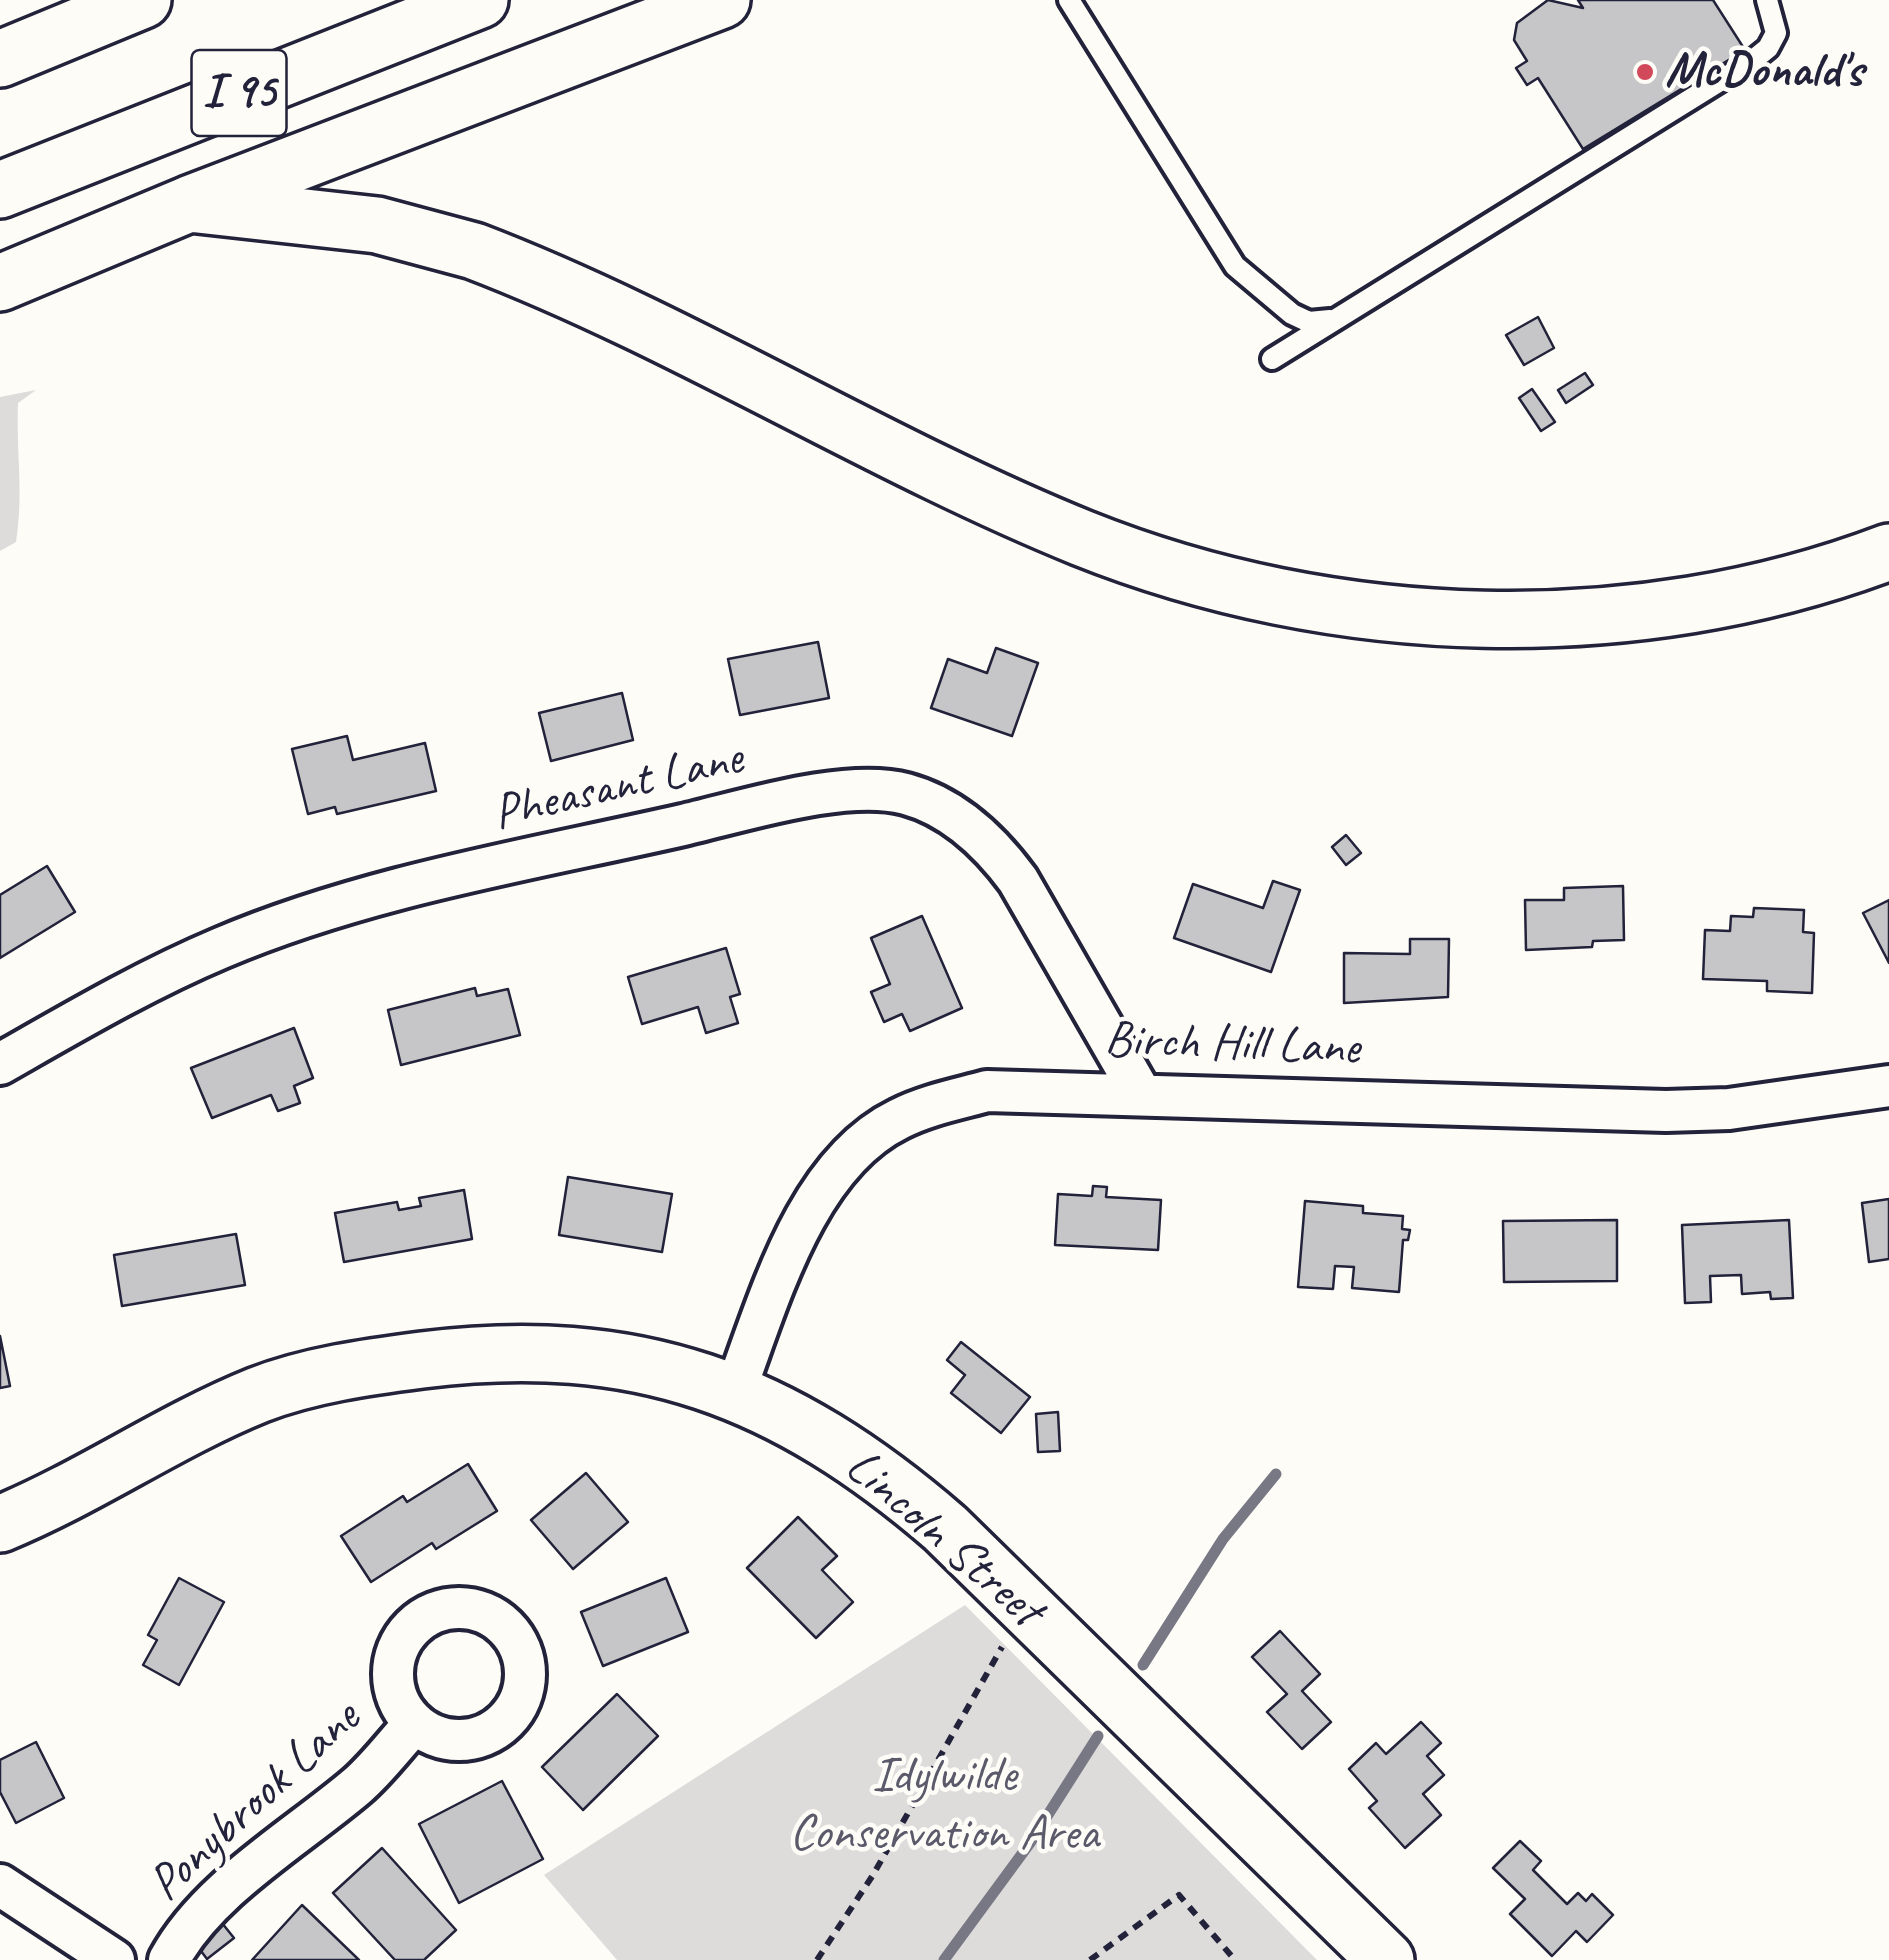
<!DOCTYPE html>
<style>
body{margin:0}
canvas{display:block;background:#fdfcf7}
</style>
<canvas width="1889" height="1960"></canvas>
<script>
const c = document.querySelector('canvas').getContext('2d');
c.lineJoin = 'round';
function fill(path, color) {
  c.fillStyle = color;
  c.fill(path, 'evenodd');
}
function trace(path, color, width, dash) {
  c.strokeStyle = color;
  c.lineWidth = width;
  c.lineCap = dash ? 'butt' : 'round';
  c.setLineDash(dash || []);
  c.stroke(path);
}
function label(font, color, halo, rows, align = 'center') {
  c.font = font + ' Caveat,sans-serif';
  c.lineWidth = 9;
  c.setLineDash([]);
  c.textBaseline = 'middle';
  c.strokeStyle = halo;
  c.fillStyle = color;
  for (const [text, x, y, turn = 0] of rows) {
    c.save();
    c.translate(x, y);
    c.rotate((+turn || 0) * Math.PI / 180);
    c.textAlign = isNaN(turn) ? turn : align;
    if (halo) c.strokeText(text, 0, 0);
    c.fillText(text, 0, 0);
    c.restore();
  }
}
fill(new Path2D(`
 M 36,390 L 18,403 C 16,454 24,492 16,542 L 0,551 L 0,397 Z
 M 965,1605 L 1317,1960 L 617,1960 L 544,1875 Z`), '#dddcdb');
trace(new Path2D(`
 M 1143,1665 L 1223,1539 L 1276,1474
 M 944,1960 L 1030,1843 L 1098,1736`), '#787885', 11);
const building = new Path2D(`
 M 1548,0 L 1583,8 L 1578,0 L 1713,0 L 1745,50 L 1583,149 L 1538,78 L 1527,85 L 1516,68 L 1527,61 L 1514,40 L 1517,23 Z
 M 1538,317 L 1554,348 L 1524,365 L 1506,335 Z
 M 1585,373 L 1593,385 L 1566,403 L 1558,390 Z
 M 1532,389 L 1555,422 L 1541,431 L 1519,398 Z
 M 818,642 L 829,698 L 740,715 L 728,659 Z
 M 996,648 L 1038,663 L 1012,736 L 931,708 L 948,659 L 987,673 Z
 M 622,693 L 633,740 L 551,761 L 539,713 Z
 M 347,736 L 353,760 L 425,743 L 436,791 L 337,814 L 335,807 L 308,814 L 292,749 Z
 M 1346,835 L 1361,853 L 1346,865 L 1332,847 Z
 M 47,866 L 75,912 L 0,958 L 0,895 Z
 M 1273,881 L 1300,890 L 1271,972 L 1174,938 L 1193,884 L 1263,908 Z
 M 1623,886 L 1624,940 L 1593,941 L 1592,947 L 1526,950 L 1525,900 L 1564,900 L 1564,888 Z
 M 1889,900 L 1889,963 L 1863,913 Z
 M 1754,908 L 1804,910 L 1803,932 L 1814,933 L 1812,993 L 1767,991 L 1767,981 L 1703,979 L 1705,930 L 1730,931 L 1731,916 L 1753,917 Z
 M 922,916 L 962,1008 L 910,1031 L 902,1014 L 884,1022 L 871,992 L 890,984 L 871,938 Z
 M 1410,939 L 1449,939 L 1448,997 L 1344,1003 L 1344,953 L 1410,954 Z
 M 726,948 L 740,994 L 730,997 L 738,1023 L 706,1033 L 698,1007 L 642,1024 L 628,977 Z
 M 475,988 L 477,996 L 508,989 L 520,1035 L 401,1065 L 388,1010 Z
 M 294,1028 L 313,1078 L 294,1086 L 300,1103 L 278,1111 L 271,1095 L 212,1118 L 191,1068 Z
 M 568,1177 L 672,1194 L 662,1252 L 559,1235 Z
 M 1093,1186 L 1107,1187 L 1106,1197 L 1161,1200 L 1158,1250 L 1055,1245 L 1058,1194 L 1092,1196 Z
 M 464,1190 L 472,1239 L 344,1262 L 335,1213 L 397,1202 L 399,1210 L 421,1206 L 419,1198 Z
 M 1889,1199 L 1889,1259 L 1869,1262 L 1862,1203 Z
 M 1305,1201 L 1363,1206 L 1363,1213 L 1403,1216 L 1402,1229 L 1410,1230 L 1408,1240 L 1403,1240 L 1399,1292 L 1352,1288 L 1354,1267 L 1335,1266 L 1333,1289 L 1298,1287 Z
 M 1617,1220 L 1617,1281 L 1504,1282 L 1503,1221 Z
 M 1789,1220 L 1793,1298 L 1771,1299 L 1770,1292 L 1742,1294 L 1741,1275 L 1710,1276 L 1711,1302 L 1685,1303 L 1682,1225 Z
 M 236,1234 L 245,1285 L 122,1306 L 114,1255 Z
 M 0,1336 L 10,1386 L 0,1388 Z
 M 961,1342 L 1030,1397 L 1001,1433 L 951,1393 L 965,1375 L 947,1360 Z
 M 1058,1412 L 1060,1451 L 1038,1452 L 1036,1414 Z
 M 468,1464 L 497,1511 L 436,1549 L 432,1543 L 371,1582 L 341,1536 L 403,1496 L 407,1502 Z
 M 586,1473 L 628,1522 L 573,1569 L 531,1520 Z
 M 798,1517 L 837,1556 L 822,1570 L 853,1602 L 816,1638 L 747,1568 Z
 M 179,1578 L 224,1602 L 179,1685 L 143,1665 L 157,1640 L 148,1635 Z
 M 666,1578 L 688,1632 L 603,1666 L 581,1612 Z
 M 1280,1631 L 1320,1674 L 1302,1691 L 1331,1722 L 1302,1749 L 1267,1712 L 1287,1694 L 1252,1657 Z
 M 617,1694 L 658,1736 L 583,1810 L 542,1767 Z
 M 1421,1722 L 1441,1743 L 1427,1756 L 1444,1775 L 1423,1794 L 1441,1815 L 1405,1848 L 1369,1808 L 1377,1801 L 1349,1769 L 1376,1743 L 1386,1754 Z
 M 36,1742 L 64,1798 L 16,1823 L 0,1792 L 0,1760 Z
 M 502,1781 L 543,1859 L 459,1903 L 419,1824 Z
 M 1520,1841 L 1541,1861 L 1533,1870 L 1567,1904 L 1578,1893 L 1586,1901 L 1592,1894 L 1613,1915 L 1587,1942 L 1576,1931 L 1552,1956 L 1510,1914 L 1525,1899 L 1493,1868 Z
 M 382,1848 L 456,1930 L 424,1960 L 395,1960 L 333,1893 Z
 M 302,1905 L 359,1960 L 252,1960 Z
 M 218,1918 L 234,1938 L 207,1959 L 192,1939 Z`);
fill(building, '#c6c6c8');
trace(building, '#22223b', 2.5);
const lane = new Path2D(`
 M 1069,0 L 1235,266 L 1292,314 L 1309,322 L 1330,320
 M 1272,359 L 1752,61 L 1768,48 L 1776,33 L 1767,0`);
const street = new Path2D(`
 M 0,1064 C 72,1023 145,980 221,948 C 367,886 529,860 683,825 C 744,811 845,778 906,794 C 954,807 990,842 1018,880 L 1141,1094
 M 735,1391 C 769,1301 805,1165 899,1119 C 926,1105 958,1099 987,1091 L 1666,1111 L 1729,1109 L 1889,1086
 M393 1674a66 66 0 1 1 132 0a66 66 0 1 1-132 0Z
 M 0,1885 L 114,1960
 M 169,1960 C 207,1889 296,1838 357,1786 C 378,1768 396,1743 415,1723`);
const secondary = new Path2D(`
 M 0,1524 C 90,1487 169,1431 258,1395 C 309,1375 368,1367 422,1360 C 636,1333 784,1389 945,1528 L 1386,1960`);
const highway = new Path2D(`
 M 0,59 L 143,0
 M 0,190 L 480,0
 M 189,204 L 377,225 L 474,251 C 683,331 875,454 1082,538 C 1334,639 1634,649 1889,552
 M 0,283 L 189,204 L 722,0`);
trace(lane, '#22223b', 28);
trace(street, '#22223b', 48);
trace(secondary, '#22223b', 62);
trace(highway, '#22223b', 62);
trace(new Path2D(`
 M 817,1960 L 873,1875 L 1002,1647
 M 1090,1960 L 1179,1895 L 1235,1960`), '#22223b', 6, [10, 8]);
trace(lane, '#fdfcf7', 20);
trace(street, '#fdfcf7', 40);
trace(secondary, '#fdfcf7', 55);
trace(highway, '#fdfcf7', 55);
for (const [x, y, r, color] of [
 [1645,72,10,"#d1495b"]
]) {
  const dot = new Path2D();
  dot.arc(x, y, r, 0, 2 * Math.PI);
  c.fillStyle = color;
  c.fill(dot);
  trace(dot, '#fdfcf7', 4);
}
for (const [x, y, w] of [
 [239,93,95]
]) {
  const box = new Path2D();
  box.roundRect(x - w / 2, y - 43, w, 86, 8);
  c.fillStyle = '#fdfcf7';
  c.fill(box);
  trace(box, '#22223b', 2.5);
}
label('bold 48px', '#22223b', null, [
 ["I 95",239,93]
]);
label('bold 50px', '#22223b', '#fdfcf7', [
 ["McDonald's",1665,72]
], 'left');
label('50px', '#22223b', '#fdfcf7', [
 ["Pheasant Lane",618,787,-13],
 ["Birch Hill Lane",1232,1045,2],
 ["Lincoln Street",943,1539,41],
 ["Ponybrook Lane",255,1802,-43]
]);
label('50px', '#5a5a6b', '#fdfcf7', [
 ["Idylwilde",944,1777],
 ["Conservation Area",944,1835]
]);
</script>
